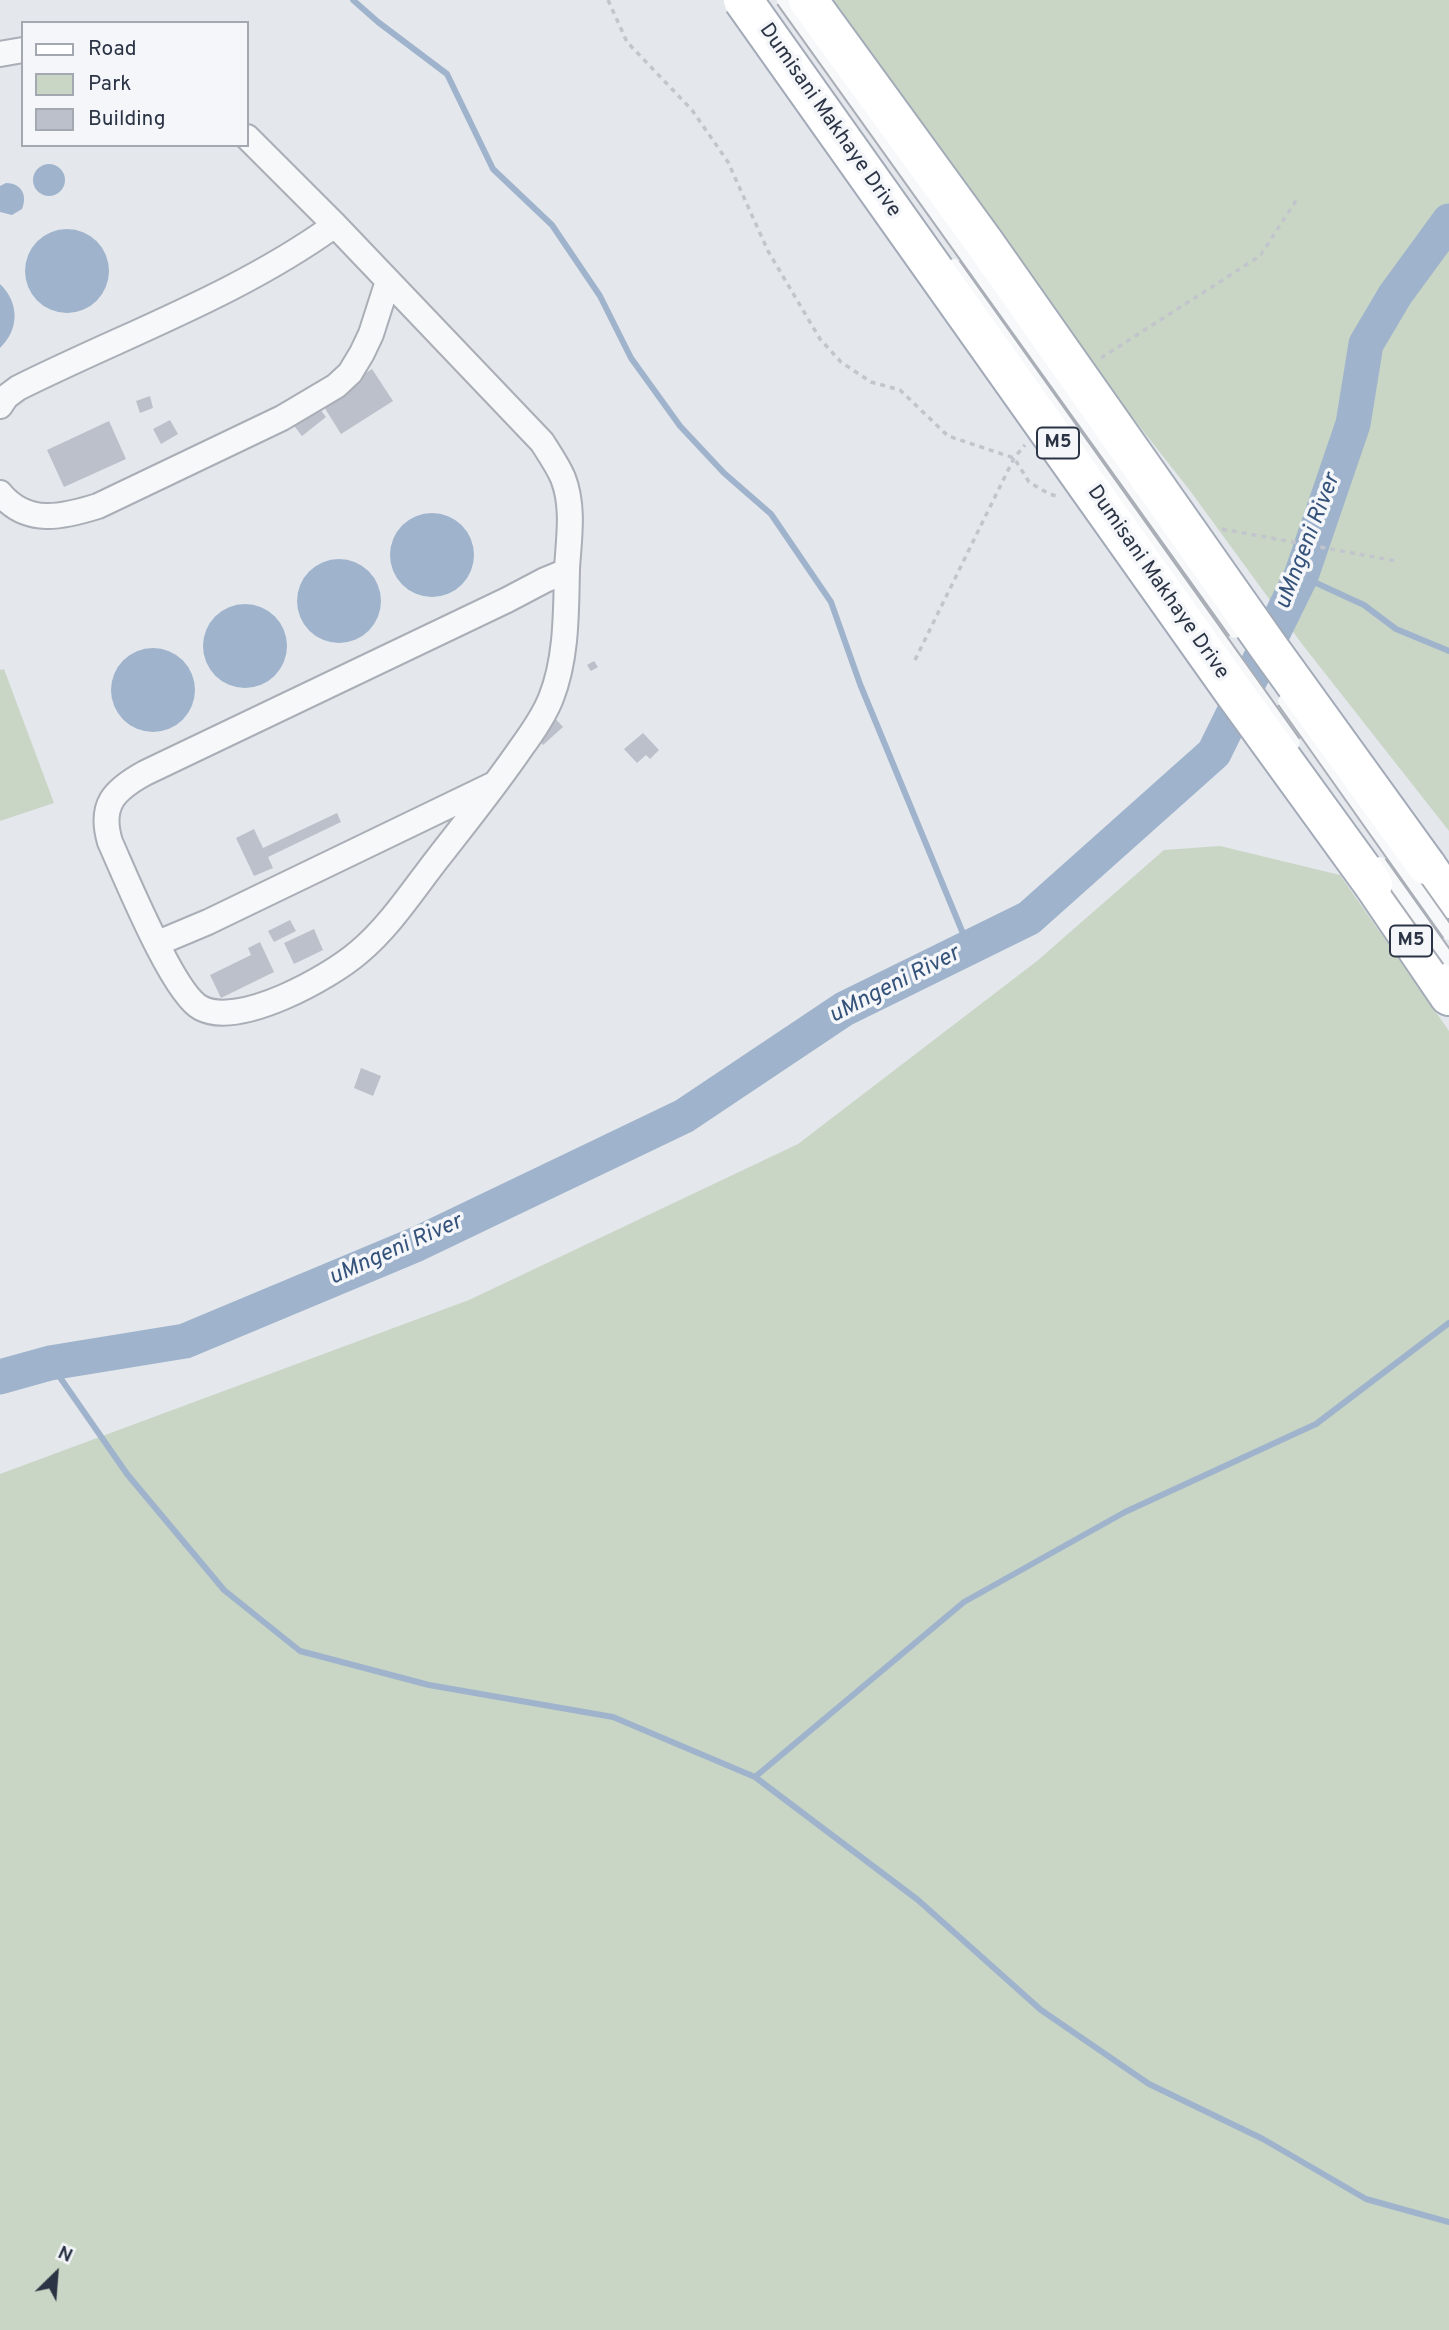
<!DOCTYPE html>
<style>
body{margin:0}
#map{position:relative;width:1449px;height:2330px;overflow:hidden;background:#e4e7ec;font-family:Overpass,sans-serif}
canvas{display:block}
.legend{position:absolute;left:21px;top:21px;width:228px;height:126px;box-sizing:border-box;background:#f4f6f9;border:2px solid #a4a8b1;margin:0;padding:9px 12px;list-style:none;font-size:21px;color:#2b3445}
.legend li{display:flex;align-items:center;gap:14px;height:35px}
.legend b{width:35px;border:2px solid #a4a8b1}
.north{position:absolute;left:21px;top:2239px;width:70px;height:70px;-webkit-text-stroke:5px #f4f6f9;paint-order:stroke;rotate:25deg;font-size:19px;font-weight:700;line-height:28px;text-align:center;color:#2b3445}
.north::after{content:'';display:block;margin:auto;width:24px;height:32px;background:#2b3445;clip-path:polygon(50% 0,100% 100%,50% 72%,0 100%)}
</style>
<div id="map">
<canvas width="1449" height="2330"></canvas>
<ul class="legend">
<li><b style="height:9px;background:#fff"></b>Road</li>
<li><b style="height:19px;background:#c9d6c5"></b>Park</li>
<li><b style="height:19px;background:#bbc0ca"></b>Building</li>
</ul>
<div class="north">N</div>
</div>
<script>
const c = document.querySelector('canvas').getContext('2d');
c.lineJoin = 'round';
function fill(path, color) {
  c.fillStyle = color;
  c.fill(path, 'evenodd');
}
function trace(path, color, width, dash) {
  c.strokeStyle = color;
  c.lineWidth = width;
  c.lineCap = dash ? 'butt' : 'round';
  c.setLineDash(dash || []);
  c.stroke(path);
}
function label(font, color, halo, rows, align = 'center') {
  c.font = font + ' Overpass,sans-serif';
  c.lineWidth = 7;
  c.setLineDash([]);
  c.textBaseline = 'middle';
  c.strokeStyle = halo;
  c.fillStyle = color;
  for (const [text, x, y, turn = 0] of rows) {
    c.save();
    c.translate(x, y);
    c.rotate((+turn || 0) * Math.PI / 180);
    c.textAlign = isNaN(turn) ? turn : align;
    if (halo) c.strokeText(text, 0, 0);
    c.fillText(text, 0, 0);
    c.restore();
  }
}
fill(new Path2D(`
 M 834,0 L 1449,0 L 1449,831 L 1302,644 L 1191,492 L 1118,399 Z
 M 4,669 L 54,803 L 0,821 L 0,670 Z
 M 1220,846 L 1340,875 L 1449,1031 L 1449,2330 L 0,2330 L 0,1474 L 469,1300 L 798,1144 L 1037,961 L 1164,850 Z`), '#c9d6c5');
fill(new Path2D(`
 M33 180a16 16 0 1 1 32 0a16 16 0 1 1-32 0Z
 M 6,183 C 21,183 28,195 22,209 L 12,215 L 0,212 L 0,186 Z
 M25 271a42 42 0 1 1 84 0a42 42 0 1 1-84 0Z
 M 0,284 C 19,302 20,329 0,348 Z
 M390 555a42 42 0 1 1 84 0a42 42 0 1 1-84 0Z
 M297 601a42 42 0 1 1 84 0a42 42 0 1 1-84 0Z
 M203 646a42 42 0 1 1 84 0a42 42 0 1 1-84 0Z
 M111 690a42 42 0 1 1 84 0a42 42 0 1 1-84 0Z`), '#9fb4cc');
trace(new Path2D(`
 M 353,0 L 378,22 L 447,74 L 493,169 L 552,225 L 600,296 L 631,358 L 680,426 L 724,473 L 771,514 L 831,602 L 860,684 L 969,948
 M 1301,576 L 1364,605 L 1396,629 L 1449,651
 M 50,1363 L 127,1474 L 224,1590 L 300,1651 L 429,1685 L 613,1717 L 755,1777 L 918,1900 L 1041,2010 L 1149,2084 L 1263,2139 L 1366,2199 L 1449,2222
 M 755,1777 L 964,1602 L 1125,1512 L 1316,1424 L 1449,1323`), '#9fb4cc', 6);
trace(new Path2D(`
 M 0,1377 L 50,1363 L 185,1341 L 417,1244 L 684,1116 L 844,1009 L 1029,918 L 1214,753 L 1301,576 L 1353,424 L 1366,344 L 1395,295 L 1449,221`), '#9fb4cc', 35);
fill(new Path2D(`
 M 372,369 L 393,401 L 341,434 L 321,402 Z
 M 150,396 L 153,408 L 140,413 L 136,401 Z
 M 316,404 L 326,417 L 302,436 L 292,423 Z
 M 170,420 L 178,434 L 161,444 L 153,429 Z
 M 109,421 L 126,459 L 64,487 L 47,450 Z
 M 594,661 L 598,667 L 591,671 L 587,665 Z
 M 552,715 L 563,727 L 543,745 L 533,733 Z
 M 643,733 L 659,750 L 650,759 L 646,755 L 637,763 L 624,749 Z
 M 337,813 L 341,822 L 268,857 L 273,868 L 254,876 L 236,838 L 254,829 L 263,848 Z
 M 290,920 L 296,931 L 274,942 L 268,931 Z
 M 314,929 L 323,950 L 294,964 L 284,943 Z
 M 260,942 L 274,972 L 221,998 L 210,975 L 251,955 L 248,948 Z
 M 361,1068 L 381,1076 L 373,1096 L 354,1088 Z`), '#bbc0ca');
const minor = new Path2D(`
 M 0,54 L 23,50
 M 247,137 L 335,225 L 542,442 C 549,453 558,466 563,478 C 574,506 569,538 567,568 C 566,611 567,658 551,698 C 544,716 532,733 521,748 C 495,786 466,822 438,858 C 413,890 390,926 359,952 C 329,978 239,1028 201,1008 C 173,994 125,875 110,842 C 99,805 114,790 145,773 L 507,600 L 545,580 L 567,571
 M 0,406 L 6,397 L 18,388 C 124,335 238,295 335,225
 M 0,493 C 27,526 63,517 98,506 L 282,418 L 336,386 L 350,373 L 362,353 L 371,334 L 388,281
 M 158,943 L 208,922 L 492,785`);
const primary = new Path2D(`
 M 1426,865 L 1449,899
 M 1373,884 L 1449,996`);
trace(minor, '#a9aeb7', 28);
trace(primary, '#a3abb8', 42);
trace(new Path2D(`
 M 608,0 L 627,42 L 692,110 L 728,162 L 768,251 L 820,339 L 841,362 L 871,382 L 900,390 L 948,436 L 1014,458 L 1029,482 L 1049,494 L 1060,497
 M 1101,358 L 1260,256 L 1297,199
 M 1222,529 L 1396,561
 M 915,660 L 1014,458 L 1025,445`), '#c2c5cb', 3.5, [5, 5]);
trace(minor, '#f7f8fa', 24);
trace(primary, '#fff', 38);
const serviceBridge = new Path2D(`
 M 783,0 L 1235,632
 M 954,265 L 1294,743
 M 1284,701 L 1449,934
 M 1380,863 L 1449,960`);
const primaryBridge = new Path2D(`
 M 743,0 L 1233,691 L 1373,884
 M 808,0 L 984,242 L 1270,649 L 1426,865`);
trace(serviceBridge, '#a9aeb7', 16, []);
trace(primaryBridge, '#a3abb8', 42, []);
trace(serviceBridge, '#f7f8fa', 12);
trace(primaryBridge, '#fff', 38);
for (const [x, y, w] of [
 [1058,443,42],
 [1411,941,42]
]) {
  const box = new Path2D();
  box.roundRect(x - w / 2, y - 15.5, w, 31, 5);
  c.fillStyle = '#f4f6f9';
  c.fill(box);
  trace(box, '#2b3445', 2);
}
label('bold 19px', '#2b3445', null, [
 ["M5",1058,443],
 ["M5",1411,941]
]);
label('21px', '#2b3445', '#f4f6f9', [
 ["Dumisani Makhaye Drive",829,121,55],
 ["Dumisani Makhaye Drive",1157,583,55]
]);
label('italic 23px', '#34527a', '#f4f6f9', [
 ["uMngeni River",1309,542,-69],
 ["uMngeni River",895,986,-27],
 ["uMngeni River",396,1251,-24]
]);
</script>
